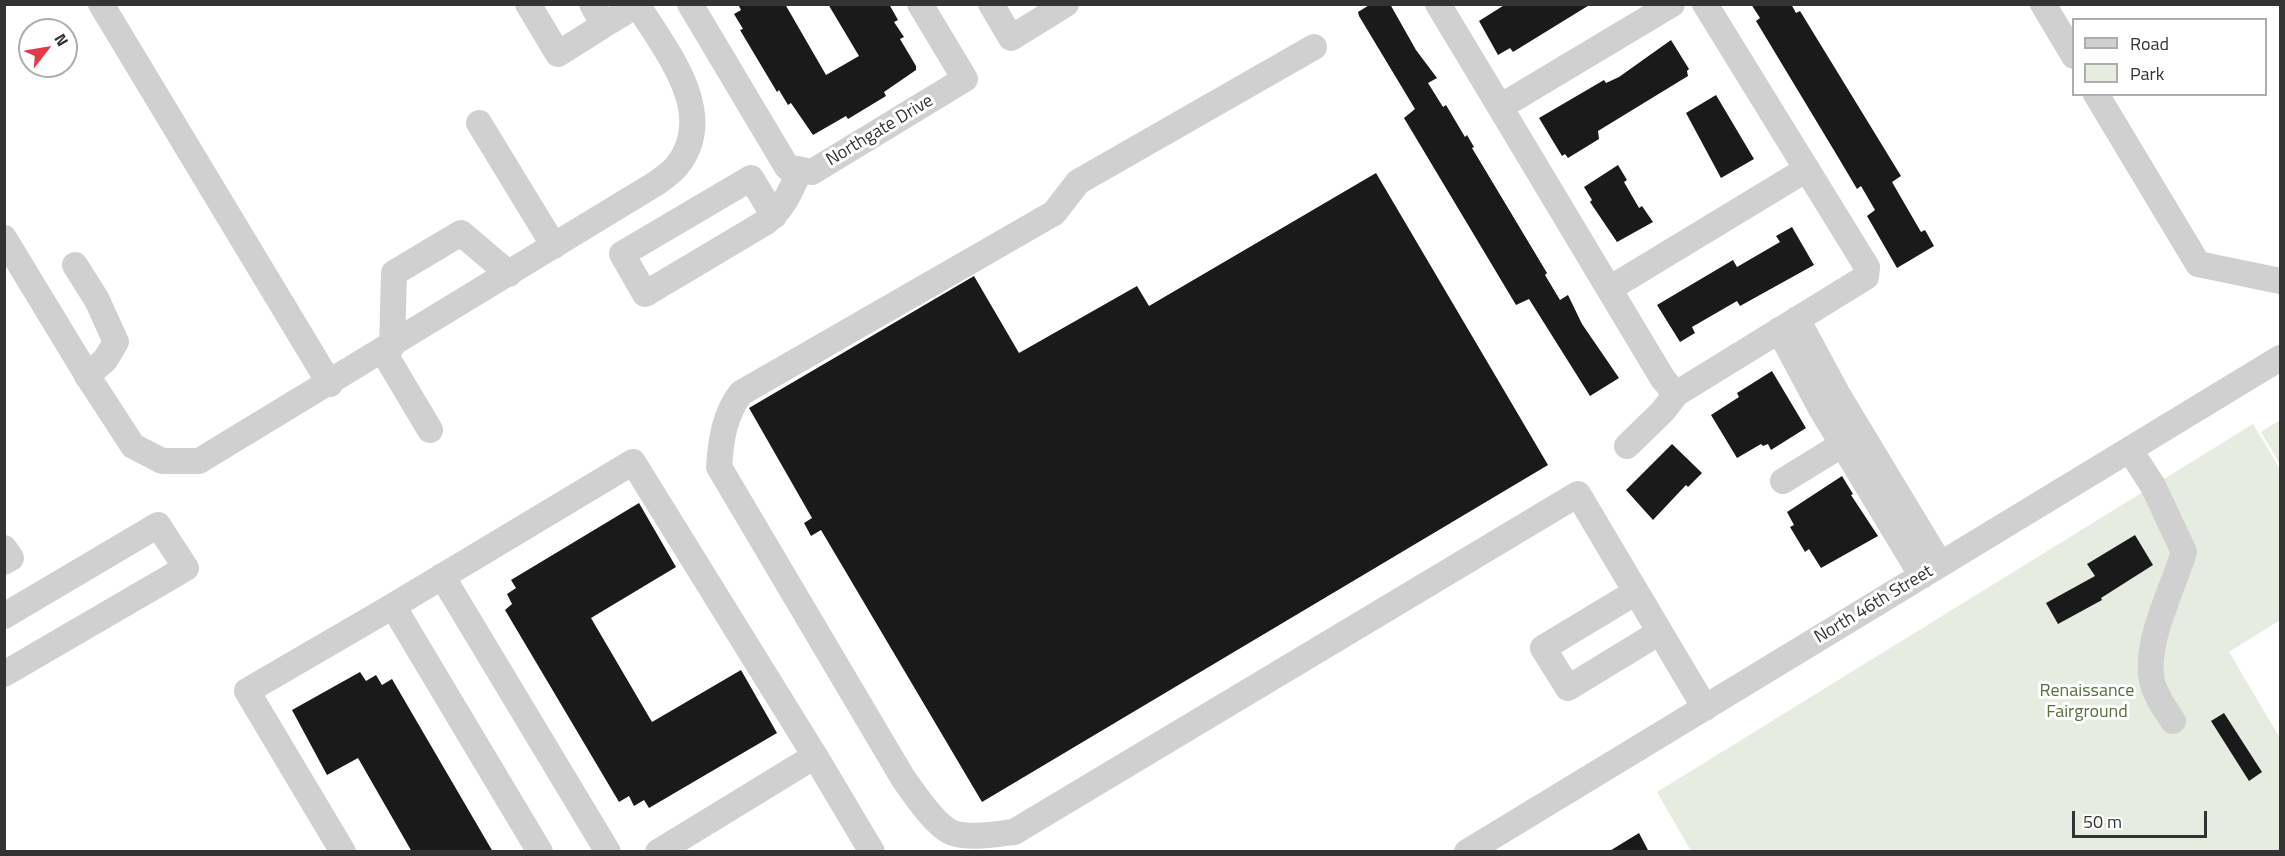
<!DOCTYPE html>
<style>
body{margin:0}
#map{position:relative;width:2285px;height:856px;overflow:hidden;background:#fff;font-family:"Titillium Web",sans-serif}
canvas{display:block}
.frame{position:absolute;inset:0;border:6px solid #333;pointer-events:none}
.legend{position:absolute;left:2072px;top:18px;width:195px;height:78px;box-sizing:border-box;background:#fff;border:2px solid #adadad;margin:0;padding:8px 10px;list-style:none;font-size:18px;color:#333}
.legend li{display:flex;align-items:center;gap:12px;height:30px}
.legend b{width:30px;border:2px solid #adadad}
.north{position:absolute;left:18px;top:18px;width:60px;height:60px;box-sizing:border-box;background:#fff;border:2px solid #adadad;border-radius:50%;rotate:59deg;font-size:16px;font-weight:700;line-height:24px;text-align:center;color:#333}
.north::after{content:'';display:block;margin:auto;width:21px;height:27px;background:#e63946;clip-path:polygon(50% 0,100% 100%,50% 72%,0 100%)}
.scale{position:absolute;left:2072px;top:811px;width:135px;height:27px;box-sizing:border-box;border:3px solid #333;border-top:0;padding-left:8px;font-size:18px;line-height:21px;white-space:nowrap;color:#333;-webkit-text-stroke:4px #fff;paint-order:stroke}
</style>
<div id="map">
<canvas width="2285" height="856"></canvas>
<div class="frame"></div>
<ul class="legend">
<li><b style="height:8px;background:#d0d0d0"></b>Road</li>
<li><b style="height:16px;background:#e6ecdf"></b>Park</li>
</ul>
<div class="north">N</div>
<div class="scale">50 m</div>
</div>
<script>
const c = document.querySelector('canvas').getContext('2d');
c.lineJoin = 'round';
function fill(path, color) {
  c.fillStyle = color;
  c.fill(path, 'evenodd');
}
function trace(path, color, width, dash) {
  c.strokeStyle = color;
  c.lineWidth = width;
  c.lineCap = dash ? 'butt' : 'round';
  c.setLineDash(dash || []);
  c.stroke(path);
}
function label(font, color, halo, rows, align = 'center') {
  c.font = font + ' "Titillium Web",sans-serif';
  c.lineWidth = 6;
  c.setLineDash([]);
  c.textBaseline = 'middle';
  c.strokeStyle = halo;
  c.fillStyle = color;
  for (const [text, x, y, turn = 0] of rows) {
    c.save();
    c.translate(x, y);
    c.rotate((+turn || 0) * Math.PI / 180);
    c.textAlign = isNaN(turn) ? turn : align;
    if (halo) c.strokeText(text, 0, 0);
    c.fillText(text, 0, 0);
    c.restore();
  }
}
fill(new Path2D(`
 M 2280,420 L 2280,464 L 2261,432 Z
 M 2253,424 L 2280,469 L 2280,620 L 2229,652 L 2280,738 L 2280,851 L 1691,851 L 1657,792 Z`), '#e6ecdf');
fill(new Path2D(`
 M 738,4 L 785,4 L 826,75 L 859,56 L 828,4 L 889,4 L 898,20 L 894,22 L 904,37 L 900,39 L 916,66 L 916,70 L 884,92 L 886,96 L 848,119 L 846,116 L 813,135 L 791,103 L 788,105 L 779,90 L 777,92 L 740,30 L 743,29 L 734,14 L 741,10 Z
 M 1371,4 L 1390,4 L 1416,50 L 1437,78 L 1428,83 L 1443,107 L 1446,105 L 1465,137 L 1467,135 L 1474,147 L 1472,148 L 1547,273 L 1545,275 L 1560,300 L 1568,295 L 1582,324 L 1619,378 L 1590,396 L 1529,299 L 1516,305 L 1404,118 L 1415,109 L 1359,16 L 1358,12 Z
 M 1506,4 L 1591,4 L 1513,52 L 1510,48 L 1498,55 L 1479,21 Z
 M 1751,4 L 1791,4 L 1796,13 L 1800,11 L 1901,176 L 1892,182 L 1921,232 L 1925,230 L 1934,246 L 1897,268 L 1867,216 L 1875,210 L 1861,186 L 1857,189 L 1838,157 L 1756,21 L 1760,18 Z
 M 1671,40 L 1689,69 L 1687,71 L 1688,76 L 1598,131 L 1599,139 L 1568,158 L 1565,154 L 1562,156 L 1539,118 L 1604,80 L 1606,83 L 1619,77 Z
 M 1716,95 L 1754,159 L 1721,178 L 1686,113 Z
 M 1618,165 L 1627,180 L 1624,182 L 1639,208 L 1642,206 L 1653,222 L 1617,242 L 1590,202 L 1592,200 L 1584,187 Z
 M 1376,173 L 1548,465 L 982,802 L 821,530 L 811,536 L 804,523 L 812,518 L 749,408 L 974,276 L 1019,353 L 1137,286 L 1149,306 Z
 M 1792,227 L 1814,265 L 1740,306 L 1737,301 L 1692,327 L 1695,333 L 1680,342 L 1657,305 L 1733,260 L 1737,267 L 1780,242 L 1776,236 Z
 M 1772,371 L 1806,428 L 1771,450 L 1768,444 L 1763,446 L 1761,444 L 1737,458 L 1711,415 L 1739,397 L 1737,393 Z
 M 1672,444 L 1702,473 L 1688,487 L 1686,485 L 1653,520 L 1626,490 Z
 M 1842,476 L 1853,494 L 1851,495 L 1878,536 L 1821,568 L 1809,549 L 1805,552 L 1790,527 L 1794,525 L 1787,512 Z
 M 639,503 L 676,567 L 591,618 L 652,722 L 741,670 L 777,733 L 649,808 L 644,800 L 634,806 L 629,796 L 619,802 L 505,610 L 512,604 L 507,594 L 516,588 L 511,580 Z
 M 2135,535 L 2153,565 L 2101,598 L 2102,600 L 2058,624 L 2046,603 L 2095,576 L 2087,564 Z
 M 360,672 L 366,681 L 376,675 L 382,685 L 392,679 L 493,852 L 412,852 L 358,758 L 327,775 L 292,710 Z
 M 2224,713 L 2262,772 L 2249,781 L 2211,721 Z
 M 1639,833 L 1649,852 L 1608,852 Z`), '#1a1a1a');
trace(new Path2D(`
 M 101,4 L 330,384
 M 528,4 L 558,54 L 604,25
 M 592,4 L 604,25 L 637,5
 M 690,4 L 787,167 L 812,172 L 965,79 L 920,4
 M 991,4 L 1011,38 L 1066,4
 M 1438,4 L 1500,107 L 1672,4
 M 2043,4 L 2074,56
 M 1314,47 L 1078,182 L 1054,213 L 741,393 C 724,415 721,440 719,467 L 903,778 C 913,792 936,827 953,833 C 971,839 995,834 1014,832 L 1578,494 L 1705,708
 M 2096,94 L 2198,264 L 2280,281
 M 1500,107 L 1663,379 L 1676,394 L 1866,277 L 1867,267 L 1705,4
 M 479,123 L 554,246
 M 774,216 L 751,178 L 622,254 L 645,294 L 766,222 C 784,208 791,190 800,170
 M 4,238 L 92,383 L 133,446 L 162,461 L 199,461 L 655,184 C 662,179 671,173 676,167 C 720,114 665,50 637,4
 M 75,265 L 97,300 L 116,342 L 105,360 L 87,376
 M 1609,289 L 1807,169
 M 1797,319 L 1838,395 L 1940,564
 M 1779,330 L 1820,407 L 1922,576
 M 392,346 L 394,273 L 461,233 L 509,274
 M 383,351 L 430,430
 M 1627,446 L 1663,411 L 1676,394
 M 2130,450 L 2153,486 L 2184,552 C 2173,588 2147,637 2151,675 C 2153,693 2164,707 2173,721
 M 1783,481 L 1856,436
 M 4,548 L 11,558 L 4,562
 M 442,576 L 608,852
 M 1636,592 L 1543,648 L 1568,688 L 1660,632
 M 393,606 L 633,462 L 815,756
 M 4,616 L 158,525 L 186,568 L 4,674
 M 343,852 L 247,691 L 393,606 L 540,852
 M 658,852 L 815,756 L 872,852
 M 1467,852 L 2280,358`), '#d0d0d0', 26);
label('18px', '#333', '#fff', [
 ["Northgate Drive",880,131,-31],
 ["North 46th Street",1874,605,-31]
]);
label('18px', '#56703f', '#fff', [
 ["Renaissance",2087,692],
 ["Fairground",2087,713]
]);
</script>
